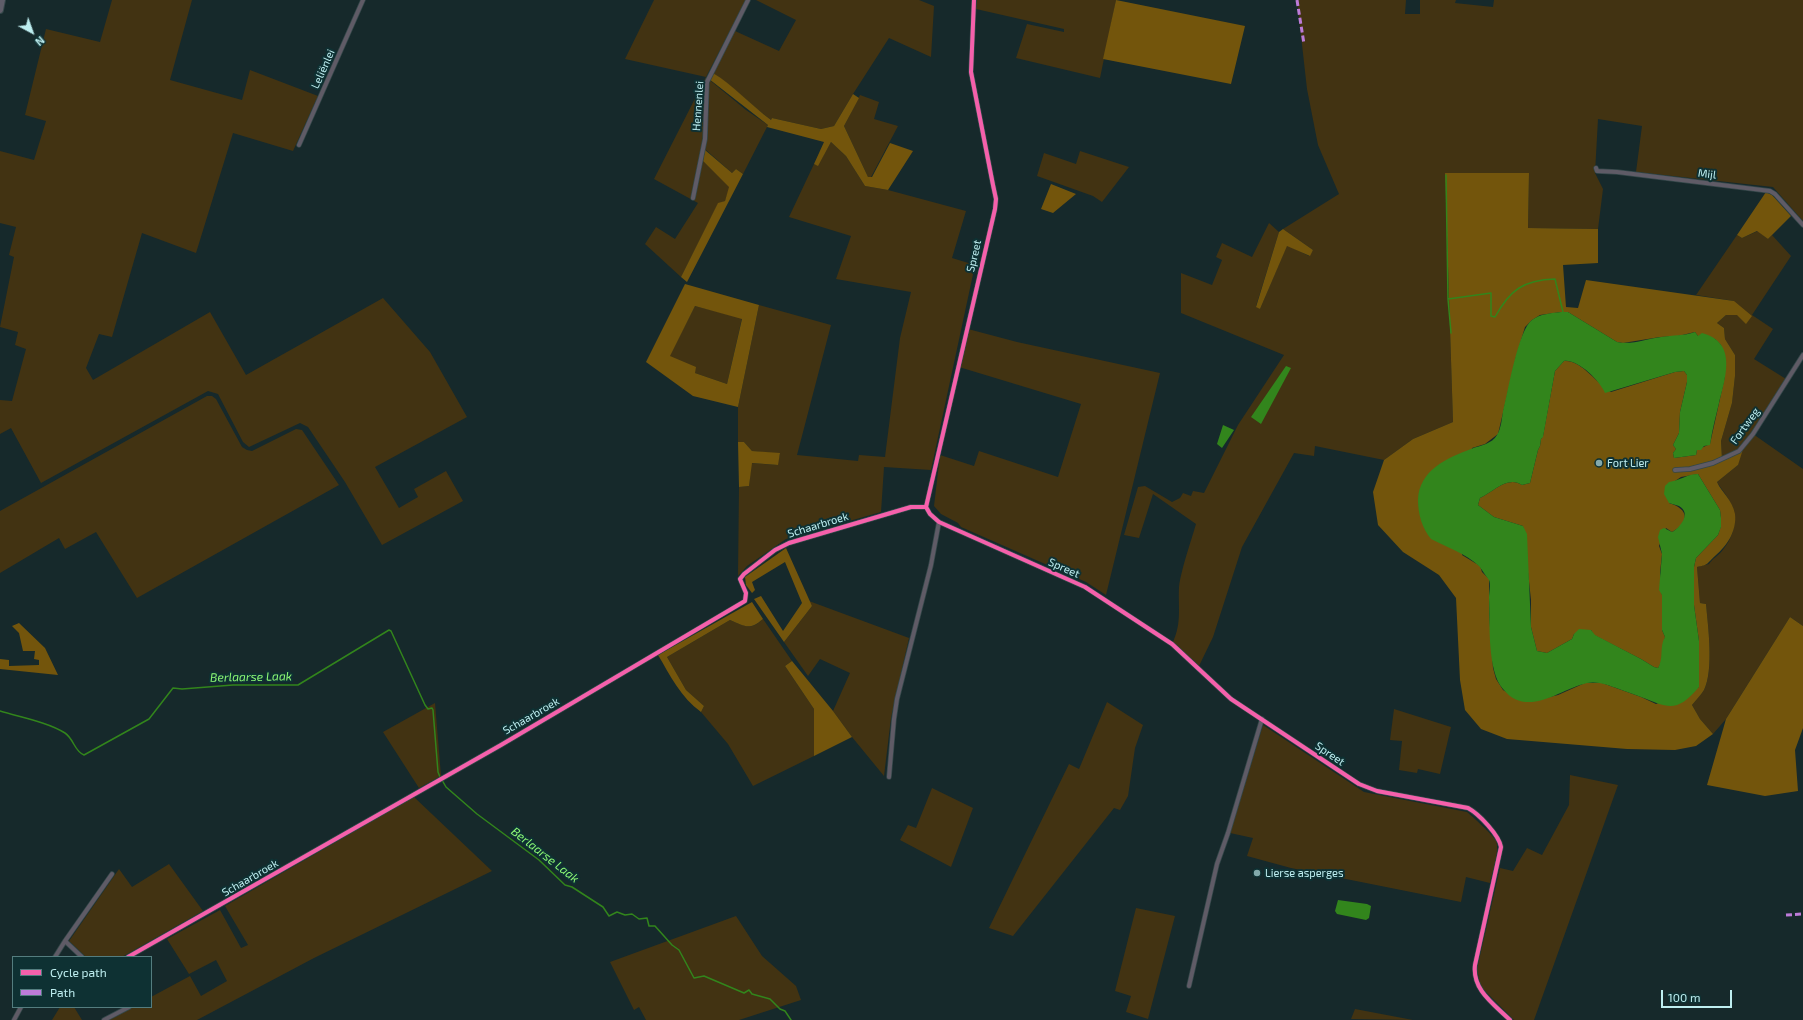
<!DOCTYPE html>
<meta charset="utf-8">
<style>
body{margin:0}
#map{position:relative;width:1803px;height:1020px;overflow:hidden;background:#16292b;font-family:"Exo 2",sans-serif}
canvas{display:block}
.legend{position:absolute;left:12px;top:956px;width:140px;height:52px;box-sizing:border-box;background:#0e3133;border:1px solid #547d7f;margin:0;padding:5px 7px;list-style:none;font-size:12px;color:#beeef0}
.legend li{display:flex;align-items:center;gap:8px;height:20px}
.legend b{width:20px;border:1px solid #547d7f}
.north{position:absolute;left:12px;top:12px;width:40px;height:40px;-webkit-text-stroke:3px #0e3133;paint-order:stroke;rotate:139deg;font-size:11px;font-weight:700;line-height:16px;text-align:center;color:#beeef0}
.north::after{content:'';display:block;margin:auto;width:14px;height:18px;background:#beeef0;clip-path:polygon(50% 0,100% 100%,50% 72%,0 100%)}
.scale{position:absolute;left:1661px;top:990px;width:71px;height:18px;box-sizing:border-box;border:2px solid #beeef0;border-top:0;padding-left:5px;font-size:12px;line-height:14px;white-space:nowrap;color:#beeef0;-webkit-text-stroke:3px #0e3133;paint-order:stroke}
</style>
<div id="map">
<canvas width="1803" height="1020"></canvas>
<ul class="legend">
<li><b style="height:5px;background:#f560ab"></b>Cycle path</li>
<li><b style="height:5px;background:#bd7bd9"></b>Path</li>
</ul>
<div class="north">N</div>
<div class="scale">100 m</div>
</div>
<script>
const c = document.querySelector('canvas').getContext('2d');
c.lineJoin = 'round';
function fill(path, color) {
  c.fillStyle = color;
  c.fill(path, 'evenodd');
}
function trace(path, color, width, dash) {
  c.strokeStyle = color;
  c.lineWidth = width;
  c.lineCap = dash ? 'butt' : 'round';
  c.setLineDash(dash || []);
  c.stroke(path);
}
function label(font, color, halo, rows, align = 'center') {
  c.font = font + ' "Exo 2",sans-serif';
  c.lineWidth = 4;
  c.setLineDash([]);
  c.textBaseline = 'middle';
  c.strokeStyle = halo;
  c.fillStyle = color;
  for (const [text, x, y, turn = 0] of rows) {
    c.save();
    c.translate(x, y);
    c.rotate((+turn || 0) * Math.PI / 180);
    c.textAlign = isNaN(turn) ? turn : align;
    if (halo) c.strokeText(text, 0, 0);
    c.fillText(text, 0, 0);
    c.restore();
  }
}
fill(new Path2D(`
 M 112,0 L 192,0 L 170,80 L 242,100 L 250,70 L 318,96 L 293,151 L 233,133 L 196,253 L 142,233 L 112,337 L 99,334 L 86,368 L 93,380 L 210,312 L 246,375 L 383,298 L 430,352 L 467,417 L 375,467 L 399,508 L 418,497 L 414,489 L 446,471 L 463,501 L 382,545 L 345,482 L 308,427 L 300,423 L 249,447 L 243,442 L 218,394 L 208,391 L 41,483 L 11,428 L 0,434 L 0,400 L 12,401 L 26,349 L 15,345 L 18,332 L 0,327 L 14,257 L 9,255 L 16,227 L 0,223 L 0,151 L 34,160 L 46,121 L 25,115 L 46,29 L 100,42 Z
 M 654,0 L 746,0 L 706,77 L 746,110 L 768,125 L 743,174 L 736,169 L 732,173 L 706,150 L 703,161 L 730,187 L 725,201 L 718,204 L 681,277 L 645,244 L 656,227 L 675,239 L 698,203 L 654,179 L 706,77 L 625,59 Z
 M 756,0 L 919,0 L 934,6 L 931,57 L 889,38 L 853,94 L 834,126 L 821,129 L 772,118 L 771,120 C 751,105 733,86 713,73 L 735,31 L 779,51 L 796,20 Z
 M 977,0 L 1116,0 L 1100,78 L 1016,58 L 1027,24 L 1064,32 L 1064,29 L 976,9 Z
 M 1297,0 L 1406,0 L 1405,14 L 1420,14 L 1420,0 L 1456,0 L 1455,3 L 1493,7 L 1494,0 L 1803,0 L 1803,221 L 1773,187 L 1636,172 L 1642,126 L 1598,119 L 1595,173 L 1603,189 L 1598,229 L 1528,228 L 1529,173 L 1445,173 L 1453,422 L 1413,439 L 1384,460 L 1315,446 L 1314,456 L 1294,453 L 1242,547 L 1213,637 L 1199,666 L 1173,642 C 1182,622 1178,607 1179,587 C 1181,570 1191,541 1196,524 L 1153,494 L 1139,538 L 1124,535 L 1138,487 L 1145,486 L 1172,502 L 1180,498 L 1183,493 L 1191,496 L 1193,491 L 1204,493 L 1238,425 L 1284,355 L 1181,313 L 1181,273 L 1212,285 L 1222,260 L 1216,257 L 1222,243 L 1252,257 L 1269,223 L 1279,232 L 1256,306 L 1260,309 L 1287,245 L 1309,256 L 1313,250 L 1283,229 L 1339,194 L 1318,145 L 1307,89 Z
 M 860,95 L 879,102 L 874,119 L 898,126 L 871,177 L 868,177 L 844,126 Z
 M 831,142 L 846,156 L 865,186 L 888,190 L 966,211 L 952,258 L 975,265 L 931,470 L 884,467 L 881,512 L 786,539 L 747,566 L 738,576 L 739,487 L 749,486 L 751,463 L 777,465 L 780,454 L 752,451 L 744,442 L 738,442 L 738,407 L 759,305 L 831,325 L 797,455 L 858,461 L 859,455 L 885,457 L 900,338 L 911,292 L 836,279 L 851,236 L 789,217 L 814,164 L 818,165 Z
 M 1080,151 L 1129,167 L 1102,202 L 1093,196 L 1037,176 L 1044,153 L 1076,164 Z
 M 1758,231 L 1768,239 L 1772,235 L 1791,256 L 1752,315 L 1773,329 L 1754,359 L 1786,379 L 1753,434 L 1803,469 L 1803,626 L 1790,617 L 1726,719 L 1713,734 L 1700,719 L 1692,705 C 1696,700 1701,695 1704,690 C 1714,671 1708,626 1706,604 L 1700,603 L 1697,567 L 1709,564 C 1713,558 1718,556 1722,551 C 1734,537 1739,519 1730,502 C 1727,495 1721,489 1717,482 L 1738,465 L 1722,460 L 1721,441 L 1732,403 L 1735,376 L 1735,355 L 1725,339 L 1724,328 L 1717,323 L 1726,315 L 1737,315 L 1734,301 L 1696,295 L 1737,235 L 1742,238 Z
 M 695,306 L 742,318 L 727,384 L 695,373 L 669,356 Z
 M 968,329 L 1017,342 L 1160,373 L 1106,595 L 1086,582 L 961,527 L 958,523 L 941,514 L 934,506 L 940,455 L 974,466 L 979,451 L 1058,477 L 1081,404 L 959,367 Z
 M 207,396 L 212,396 L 216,399 L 242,447 L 247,450 L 252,451 L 296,429 L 302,430 L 339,485 L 137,598 L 96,532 L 65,549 L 59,538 L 0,573 L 0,511 Z
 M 809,601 L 909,638 L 891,718 L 884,776 L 852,737 L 833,711 L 850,673 L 820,659 L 808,676 L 784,642 L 812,606 Z
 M 763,619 L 792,661 L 785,666 L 814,709 L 814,756 L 753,786 L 728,744 L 701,712 L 704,706 L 686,690 L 667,657 L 730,620 C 745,626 750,631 763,619 Z
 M 1107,702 L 1143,725 L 1135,748 L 1128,796 L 1120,810 L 1114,808 L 1013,936 L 989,928 L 1069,764 L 1079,769 Z
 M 435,703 L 441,776 L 419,788 L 383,732 Z
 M 1394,709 L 1451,727 L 1440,774 L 1418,769 L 1417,773 L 1399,770 L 1402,741 L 1390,740 Z
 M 1263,725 L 1364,792 L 1467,812 C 1473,817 1493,835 1496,841 C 1500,850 1492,873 1490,883 L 1466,877 L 1461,902 L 1291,868 L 1247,856 L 1253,838 L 1230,833 Z
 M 1570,775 L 1618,785 L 1534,1020 L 1514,1020 L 1483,989 L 1480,984 L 1477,969 L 1500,868 L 1513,871 L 1527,848 L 1542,855 L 1569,805 Z
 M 932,788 L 973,808 L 951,867 L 900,840 L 908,825 L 916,828 Z
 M 414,797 L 492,871 L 314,958 L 197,1020 L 108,1020 L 132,1007 L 151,1007 L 151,997 L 190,976 L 201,996 L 227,981 L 216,960 L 189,974 L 167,939 L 220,910 L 241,948 L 248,945 L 225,906 Z
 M 169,864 L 203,911 L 122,957 L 86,957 L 69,941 L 119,869 L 132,887 Z
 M 1136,908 L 1175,916 L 1148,1019 L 1126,1012 L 1131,996 L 1115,991 Z
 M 736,916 L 762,956 L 796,986 L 801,1000 L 739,1020 L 646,1020 L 639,1007 L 634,1010 L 610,962 Z
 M 60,1007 L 74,1007 L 82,1020 L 52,1020 Z
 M 1355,1009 L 1413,1020 L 1351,1019 Z`), '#423312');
fill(new Path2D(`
 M 1116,0 L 1245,26 L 1231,84 L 1103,59 Z
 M 713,73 C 733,85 751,105 771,120 L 772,118 L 821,129 L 834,126 L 853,94 L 859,98 L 844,126 L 868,177 L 872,177 L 890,143 L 913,151 L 888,190 L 865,186 L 846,156 L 831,142 L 818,166 L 814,164 L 824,142 L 767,127 L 768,125 L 709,79 Z
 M 705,150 L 732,173 L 736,169 L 743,174 L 687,282 L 681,277 L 718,203 L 725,201 L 729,187 L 703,161 Z
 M 1445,173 L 1529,173 L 1528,228 L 1598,229 L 1598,263 L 1563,265 L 1566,307 L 1578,308 L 1586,280 L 1734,301 L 1752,316 L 1746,324 L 1737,315 L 1726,315 L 1717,323 L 1724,328 L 1725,339 L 1735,355 L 1735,376 L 1732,403 L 1721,441 L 1722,459 L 1744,446 L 1738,465 L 1717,482 C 1722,493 1732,499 1735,514 C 1737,531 1727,546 1715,556 C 1707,563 1709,565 1697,567 L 1700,603 L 1706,604 C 1708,626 1714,670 1704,690 C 1701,695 1696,700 1692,705 L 1700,719 L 1713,734 L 1696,746 L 1675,750 L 1627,749 L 1507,739 L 1481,729 L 1465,710 L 1460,680 L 1456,598 L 1439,575 L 1403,552 L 1378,525 L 1373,492 L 1384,460 L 1413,439 L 1453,422 ZM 1561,312 L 1568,312 L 1617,342 L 1623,343 L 1660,337 L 1678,336 L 1695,332 L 1698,336 L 1715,339 L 1721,345 L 1725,376 L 1710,444 L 1697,450 L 1696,455 L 1674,458 L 1673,453 L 1676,449 L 1673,445 L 1679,433 L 1680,412 L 1687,382 L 1687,375 L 1684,371 L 1675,372 L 1611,392 C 1597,384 1581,359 1564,361 L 1555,371 L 1543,436 L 1541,439 L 1540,446 L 1538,450 L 1530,483 L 1522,485 C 1508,475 1493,492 1480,498 L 1478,505 L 1494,517 L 1523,526 L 1531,600 L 1531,627 L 1537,651 L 1547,653 L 1572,639 L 1574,634 L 1591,630 L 1594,635 L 1641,659 L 1654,667 L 1658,668 L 1661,663 L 1665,637 L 1662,630 L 1662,595 L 1660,585 L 1661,581 L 1660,573 L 1662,554 L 1659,546 L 1666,528 L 1672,532 C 1690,522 1689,509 1669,503 L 1675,481 L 1681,477 L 1698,474 L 1720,510 L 1721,518 L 1721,526 L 1718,535 L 1696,558 L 1694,567 L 1694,605 L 1699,641 L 1699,687 L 1656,704 L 1641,697 L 1602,683 L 1585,683 L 1558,695 L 1529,702 L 1520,700 L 1503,690 L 1496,679 L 1493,668 L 1489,614 L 1489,579 L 1482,572 L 1480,566 L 1462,555 L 1472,448 L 1485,444 L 1498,434 L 1516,357 L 1525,327 L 1532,320 L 1540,315 Z
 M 1051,184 L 1076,194 L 1053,213 L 1041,209 Z
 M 1766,192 L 1772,195 L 1791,216 L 1768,239 L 1757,231 L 1742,238 L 1737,235 Z
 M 1283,229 L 1313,250 L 1310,256 L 1287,246 L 1260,309 L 1256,307 L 1279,232 Z
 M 685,284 L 759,305 L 738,407 L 693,396 L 646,362 ZM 695,306 L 742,319 L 727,384 L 695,373 L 696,367 L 670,356 Z
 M 738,442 L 744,442 L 752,451 L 780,453 L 778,465 L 752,463 L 749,486 L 739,487 Z
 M 786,548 L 812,606 L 784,642 L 754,599 L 761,596 L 783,631 L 802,603 L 785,562 L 752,582 L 755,590 L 752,593 L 746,585 L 745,577 Z
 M 752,602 L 763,619 C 749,631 745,626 730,620 L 667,657 L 686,690 L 704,706 L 701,712 C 681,698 670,675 658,655 Z
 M 1790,617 L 1803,626 L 1803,728 L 1795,750 L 1798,791 L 1765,796 L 1707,785 L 1726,719 Z
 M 19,623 L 45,648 L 58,675 L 0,669 L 0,659 L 9,660 L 9,666 L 39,665 L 39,660 L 34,659 L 35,651 L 23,651 L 19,633 L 12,626 Z
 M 792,661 L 833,711 L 852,737 L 814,756 L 814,709 L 785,666 Z`), '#73550c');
fill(new Path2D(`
 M 1561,312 L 1568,312 L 1617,342 C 1632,345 1646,339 1661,337 C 1673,335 1684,336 1695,332 L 1698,336 L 1702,333 C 1737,342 1726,376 1719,403 C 1716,416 1712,430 1710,445 L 1704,446 L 1701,450 L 1697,450 L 1696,455 L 1674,458 L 1673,453 L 1676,449 L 1673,445 L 1679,433 L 1680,412 L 1687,382 L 1687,375 L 1684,371 L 1675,372 L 1605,393 C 1600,381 1578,359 1564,361 L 1555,371 L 1543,437 L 1541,439 L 1540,446 L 1538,450 L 1530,483 L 1522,485 C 1508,475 1493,492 1480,498 L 1478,505 L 1494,517 L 1523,526 L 1527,534 L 1531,627 L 1537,651 L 1547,653 L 1572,639 L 1574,634 L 1579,629 L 1591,630 L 1595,635 L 1641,659 L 1654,667 L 1658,668 C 1664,658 1659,647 1665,637 L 1662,630 L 1662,595 L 1659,590 L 1662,554 L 1658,537 L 1660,530 L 1664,528 L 1672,532 C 1680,528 1692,513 1679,506 C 1676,505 1672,504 1669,503 L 1664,494 L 1665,486 L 1669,482 C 1679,481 1687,474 1698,474 L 1720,510 L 1721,518 L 1721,527 L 1718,535 L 1696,558 L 1694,567 L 1694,605 L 1699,641 L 1699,687 C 1677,713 1669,708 1641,697 C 1634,694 1626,692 1619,689 C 1608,685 1598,681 1587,683 C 1560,689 1527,719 1503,689 C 1487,671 1490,622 1489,598 C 1489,593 1491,584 1489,580 C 1488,579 1480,567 1479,566 C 1466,554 1447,547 1431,539 C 1422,528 1418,514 1418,500 C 1419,470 1447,458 1471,449 C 1481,445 1492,444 1497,435 C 1501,429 1502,418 1503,411 C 1508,392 1518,330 1532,320 C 1540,314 1551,313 1561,312 Z
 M 1286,366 L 1291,368 L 1261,424 L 1251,417 Z
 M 1223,425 L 1234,430 L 1222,448 L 1217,444 Z
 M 1338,900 L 1367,904 L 1371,906 L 1369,918 L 1366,920 L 1337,914 L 1335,911 Z`), '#32851c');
trace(new Path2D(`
 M 1446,175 L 1448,299 L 1451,333
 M 1448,299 L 1491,293 L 1491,316 L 1495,317 C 1510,290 1523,280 1555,279 L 1563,312
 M 0,711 C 19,717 48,722 65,733 C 74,739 74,751 84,755 L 149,719 L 173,688 L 182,689 L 233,685 L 298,685 L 389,630 L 391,631 L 425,705 L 428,709 L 432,708 L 433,710 L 438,772 L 440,777
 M 442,780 L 446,787 L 477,814 L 539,860 L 565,885 L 572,887 L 603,907 L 609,916 L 617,912 L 625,915 L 632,914 L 639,919 L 647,918 L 649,926 L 655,926 L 672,945 L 679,950 L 694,978 L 704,976 L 744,993 L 749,990 L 752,994 L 770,999 L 780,1009 L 785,1011 L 791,1020`), '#32851c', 1.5);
const street = new Path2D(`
 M 974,0 L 971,72 L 993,185 L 996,199 L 995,209 L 926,507 L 930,514 L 939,522 L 1085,587 L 1172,644 L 1231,699 L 1359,784 L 1377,791 L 1468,808 C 1479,814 1499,835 1501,847 L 1475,965 C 1472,990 1494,1004 1510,1020
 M 299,145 L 363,0
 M 1596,168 L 1597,171 L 1617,172 L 1770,191 L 1775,194 L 1803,225
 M 693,198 L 705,139 L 707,82 L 748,0
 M 1675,470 L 1690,469 L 1713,463 L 1739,451 L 1753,434 L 1803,355
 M 889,777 L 894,719 L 897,699 L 931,565 L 939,522
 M 65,941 L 112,874
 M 55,957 L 65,941 L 82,957
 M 128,957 L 501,745 L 745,601 L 746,593 L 740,579 L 744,574 L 775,550 L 789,543 L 911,507 L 926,507
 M 1189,986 L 1217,864 L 1228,833 L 1262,719
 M 14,1020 L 21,1007
 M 104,1020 L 129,1007`);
const secondary = new Path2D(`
 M 0,10 L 2,0`);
trace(street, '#334749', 5.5);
trace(secondary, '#334749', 8);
trace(street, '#5f5b66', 4);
trace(secondary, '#5f5d69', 6);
trace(new Path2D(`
 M 1297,0 L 1304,44
 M 1786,915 L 1803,914`), '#bd7bd9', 3, [6, 3]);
trace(new Path2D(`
 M 974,0 L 971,72 L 993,185 L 996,199 L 995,209 L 926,507 L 930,514 L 939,522 L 1085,587 L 1172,644 L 1231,699 L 1359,784 L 1377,791 L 1468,808 C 1479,814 1499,835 1501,847 L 1475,965 C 1472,990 1494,1004 1510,1020
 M 128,957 L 501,745 L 745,601 L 746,593 L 740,579 L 744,574 L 775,550 L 789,543 L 911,507 L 926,507`), '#f560ab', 4);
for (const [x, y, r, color] of [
 [1599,463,4,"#83a9ab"],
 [1257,873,4,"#83a9ab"]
]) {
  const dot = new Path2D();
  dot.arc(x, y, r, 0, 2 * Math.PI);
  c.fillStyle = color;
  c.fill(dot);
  trace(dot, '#0e3133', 1.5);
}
label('11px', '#beeef0', '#0e3133', [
 ["Leliënlei",323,69,-66],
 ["Hennenlei",698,106,-86],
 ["Mijl",1707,174,7],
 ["Spreet",974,256,-77],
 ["Fortweg",1745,426,-54],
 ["Schaarbroek",818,525,-17],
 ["Spreet",1064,568,24],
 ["Schaarbroek",531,716,-30],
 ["Spreet",1330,754,34],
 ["Schaarbroek",250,878,-30]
]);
label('11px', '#beeef0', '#0e3133', [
 ["Fort Lier",1607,463],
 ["Lierse asperges",1265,873]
], 'left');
label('italic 12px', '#8efa75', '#0e3133', [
 ["Berlaarse Laak",251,677,-1],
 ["Berlaarse Laak",545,855,38]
]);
</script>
